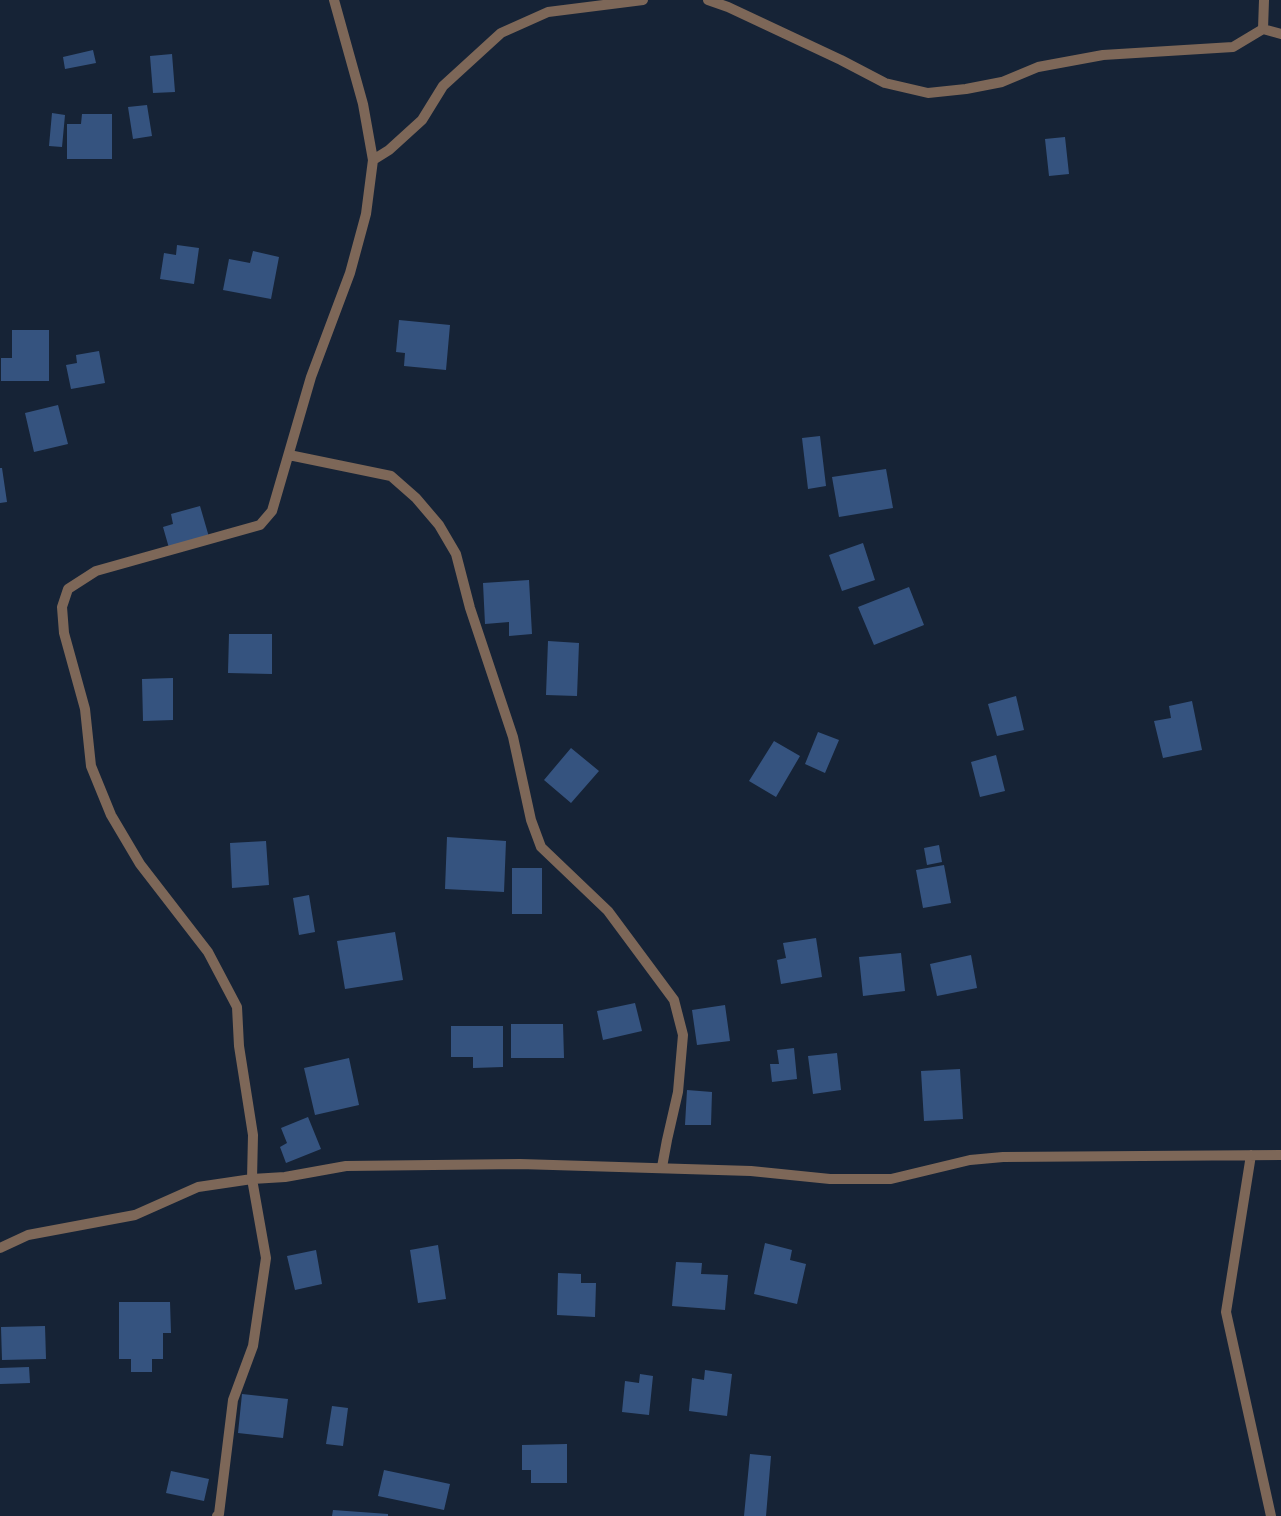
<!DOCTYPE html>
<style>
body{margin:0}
canvas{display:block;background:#162336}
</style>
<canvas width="1281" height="1516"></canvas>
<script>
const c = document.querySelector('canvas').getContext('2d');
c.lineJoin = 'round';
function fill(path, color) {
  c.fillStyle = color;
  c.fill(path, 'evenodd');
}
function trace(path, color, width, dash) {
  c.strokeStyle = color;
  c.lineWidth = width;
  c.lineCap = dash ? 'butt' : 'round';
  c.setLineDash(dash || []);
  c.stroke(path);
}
fill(new Path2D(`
 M 93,50 L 96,63 L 65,69 L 63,57 Z
 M 172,54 L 175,92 L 153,93 L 150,56 Z
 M 147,105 L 152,136 L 133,139 L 128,107 Z
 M 52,113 L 65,115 L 62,147 L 49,146 Z
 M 82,114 L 112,114 L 112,159 L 67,159 L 67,124 L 81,124 Z
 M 1065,137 L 1069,174 L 1049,176 L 1045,139 Z
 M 177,245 L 199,248 L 194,284 L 160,279 L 164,253 L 176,255 Z
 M 253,251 L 279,257 L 271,299 L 223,290 L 229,259 L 250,263 Z
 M 399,320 L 450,325 L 446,370 L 404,366 L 405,353 L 396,352 Z
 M 12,330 L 49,330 L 49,381 L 1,381 L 1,358 L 12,358 Z
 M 99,351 L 105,383 L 71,389 L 66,365 L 77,363 L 76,355 Z
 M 58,405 L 68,444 L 34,452 L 25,413 Z
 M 820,436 L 826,486 L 808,489 L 802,438 Z
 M 0,468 L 2,468 L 7,502 L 0,503 Z
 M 886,469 L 893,508 L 839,517 L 832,477 Z
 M 200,506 L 209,537 L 169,548 L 163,527 L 173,524 L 171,514 Z
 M 863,543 L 875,580 L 842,591 L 829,555 Z
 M 529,580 L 532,634 L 509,636 L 509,622 L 485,624 L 483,583 Z
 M 909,587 L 924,625 L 874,645 L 858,607 Z
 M 229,634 L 272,634 L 272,674 L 228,673 Z
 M 548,641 L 579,643 L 577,696 L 546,695 Z
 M 173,678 L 173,720 L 143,721 L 142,679 Z
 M 1016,696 L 1024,730 L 997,736 L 988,704 Z
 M 1192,701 L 1202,750 L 1163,758 L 1154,721 L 1171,718 L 1169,706 Z
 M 818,732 L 839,740 L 825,773 L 805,764 Z
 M 774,741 L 800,756 L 776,797 L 749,781 Z
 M 571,748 L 599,771 L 571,803 L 544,780 Z
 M 996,755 L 1005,791 L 980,797 L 971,762 Z
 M 447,837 L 506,841 L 504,892 L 445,889 Z
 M 266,841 L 269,885 L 232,888 L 230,843 Z
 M 939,845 L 942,862 L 927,865 L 924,848 Z
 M 944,865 L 951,903 L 923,908 L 916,870 Z
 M 512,868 L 542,868 L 542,914 L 512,914 Z
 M 309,895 L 315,932 L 299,935 L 293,898 Z
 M 395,932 L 403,980 L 345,989 L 337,941 Z
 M 816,938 L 822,977 L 781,984 L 777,960 L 786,958 L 783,943 Z
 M 901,953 L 905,991 L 863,996 L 859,957 Z
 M 971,955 L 977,988 L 937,996 L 930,964 Z
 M 635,1003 L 642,1031 L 603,1040 L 597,1011 Z
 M 725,1005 L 730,1041 L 697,1045 L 692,1010 Z
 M 511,1024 L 563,1024 L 564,1058 L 511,1058 Z
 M 451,1026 L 503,1026 L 503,1067 L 473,1068 L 473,1057 L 451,1057 Z
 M 794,1048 L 797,1079 L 772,1082 L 770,1064 L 779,1064 L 777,1050 Z
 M 837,1053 L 841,1090 L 813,1094 L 808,1056 Z
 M 349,1058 L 359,1105 L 315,1115 L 304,1068 Z
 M 960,1069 L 963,1119 L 924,1121 L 921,1071 Z
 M 687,1090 L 712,1092 L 711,1125 L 685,1125 Z
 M 308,1117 L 321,1149 L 286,1163 L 280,1147 L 287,1143 L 281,1128 Z
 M 765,1243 L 792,1250 L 790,1260 L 806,1264 L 797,1304 L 754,1294 Z
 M 438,1245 L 446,1299 L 418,1303 L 410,1250 Z
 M 316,1250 L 322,1284 L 295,1290 L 287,1256 Z
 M 676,1262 L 702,1263 L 701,1274 L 728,1275 L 725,1310 L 672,1306 Z
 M 558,1273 L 581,1274 L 581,1283 L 596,1283 L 595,1317 L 557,1315 Z
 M 119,1302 L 170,1302 L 171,1333 L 163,1333 L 163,1359 L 152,1359 L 152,1372 L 131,1372 L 131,1359 L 119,1359 Z
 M 45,1326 L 46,1359 L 2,1360 L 1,1327 Z
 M 29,1367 L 30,1383 L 0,1384 L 0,1368 Z
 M 705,1370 L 732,1374 L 727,1416 L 689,1411 L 692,1378 L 704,1380 Z
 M 640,1374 L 653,1376 L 649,1415 L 622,1412 L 625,1381 L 639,1383 Z
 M 242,1394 L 288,1399 L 283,1438 L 238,1433 Z
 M 332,1406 L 348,1408 L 343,1446 L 326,1444 Z
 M 567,1444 L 567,1483 L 531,1483 L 531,1470 L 522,1470 L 522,1445 Z
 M 750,1454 L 771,1456 L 766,1516 L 744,1516 Z
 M 384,1470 L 450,1484 L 444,1510 L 378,1496 Z
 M 171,1471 L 209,1479 L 204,1501 L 166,1493 Z
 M 333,1510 L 388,1514 L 388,1516 L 332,1516 Z`), '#35537f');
trace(new Path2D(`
 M 708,0 L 728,7 L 841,60 L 885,83 L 928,93 L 966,89 L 1002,82 L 1038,67 L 1103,55 L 1233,47 L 1263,29 L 1281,34
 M 1263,29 L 1264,0
 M 373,160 L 389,150 L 422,120 L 443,86 L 501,33 L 548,12 L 643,0
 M 289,455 L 391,476 L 416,498 L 439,525 L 456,554 L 470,608 L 513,737 L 531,820 L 541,847 L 608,911 L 674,1000 L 683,1035 L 678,1092 L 667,1140 L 662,1167
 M 1251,1155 L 1226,1312 L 1271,1516
 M 0,1248 L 28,1235 L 135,1215 L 198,1187 L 252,1179 L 285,1177 L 346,1166 L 520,1164 L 751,1171 L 830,1179 L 891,1179 L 970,1160 L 1003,1157 L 1281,1155
 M 217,1516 L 219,1514 L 233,1400 L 253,1346 L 266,1258 L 252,1179 L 253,1135 L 239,1046 L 237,1007 L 208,952 L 140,864 L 111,815 L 91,766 L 85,709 L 64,633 L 62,607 L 68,589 L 96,571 L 260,525 L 272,511 L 311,377 L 350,273 L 366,214 L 373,160 L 363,104 L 334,0`), '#7d6758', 10);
</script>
